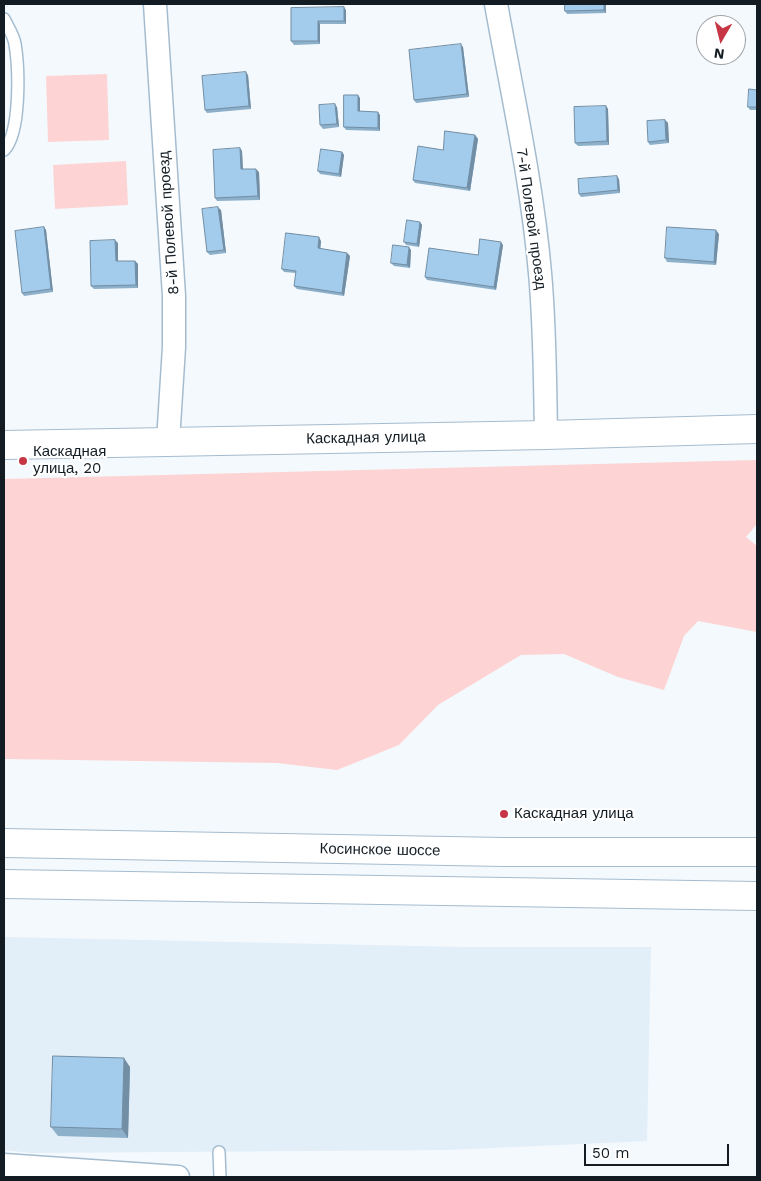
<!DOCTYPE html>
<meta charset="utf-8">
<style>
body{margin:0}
#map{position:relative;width:761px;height:1181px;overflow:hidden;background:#f4f9fd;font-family:"Work Sans",sans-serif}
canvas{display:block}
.frame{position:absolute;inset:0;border:5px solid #131c23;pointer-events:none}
.north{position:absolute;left:696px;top:15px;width:50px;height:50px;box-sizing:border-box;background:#fff;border:1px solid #a1a4a7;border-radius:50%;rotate:188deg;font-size:14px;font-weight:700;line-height:20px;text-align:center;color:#131c23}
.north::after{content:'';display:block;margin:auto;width:18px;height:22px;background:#c63644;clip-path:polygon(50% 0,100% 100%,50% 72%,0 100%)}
.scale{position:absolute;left:584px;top:1144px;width:145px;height:22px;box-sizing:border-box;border:2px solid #131c23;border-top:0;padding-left:6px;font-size:15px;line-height:18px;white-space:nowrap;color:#131c23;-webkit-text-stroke:4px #fff;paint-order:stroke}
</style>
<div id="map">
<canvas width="761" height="1181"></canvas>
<div class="frame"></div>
<div class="north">N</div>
<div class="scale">50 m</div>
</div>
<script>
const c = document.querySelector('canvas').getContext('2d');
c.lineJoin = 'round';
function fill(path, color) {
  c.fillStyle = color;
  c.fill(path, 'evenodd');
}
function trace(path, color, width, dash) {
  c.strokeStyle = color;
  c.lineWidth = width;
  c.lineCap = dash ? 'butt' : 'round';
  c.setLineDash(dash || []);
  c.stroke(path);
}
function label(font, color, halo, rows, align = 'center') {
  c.font = font + ' "Work Sans",sans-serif';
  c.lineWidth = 4.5;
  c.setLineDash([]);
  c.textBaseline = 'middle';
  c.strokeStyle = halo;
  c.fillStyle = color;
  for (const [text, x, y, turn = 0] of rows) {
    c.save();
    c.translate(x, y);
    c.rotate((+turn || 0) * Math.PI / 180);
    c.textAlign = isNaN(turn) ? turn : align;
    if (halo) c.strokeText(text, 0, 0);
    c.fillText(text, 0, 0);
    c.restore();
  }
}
fill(new Path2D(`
 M 4,937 L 459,947 L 651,947 L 647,1141 L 447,1150 L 30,1153 L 4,1150 Z`), '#e2eef8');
fill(new Path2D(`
 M 107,74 L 109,140 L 48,142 L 46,76 Z
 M 126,161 L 128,205 L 55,209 L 53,165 Z
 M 757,460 L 757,524 L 746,537 L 757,546 L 757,632 L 698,621 L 684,636 L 664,690 L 618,677 L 564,654 L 521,655 L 438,705 L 399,745 L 337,770 L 277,763 L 4,759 L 4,479 Z`), '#fdd4d3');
const service = new Path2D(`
 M 4,19 C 8,27 14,36 15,44 C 19,68 21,133 4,150
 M 219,1152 L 220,1177`);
const minor = new Path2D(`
 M 155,4 L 174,296 L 174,347 L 168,441
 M 496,4 C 512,93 532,182 540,273 C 545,327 545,381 546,435
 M 4,1165 L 178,1177`);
const tertiary = new Path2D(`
 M 4,445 L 546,435 L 757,429`);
const trunk = new Path2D(`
 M 4,843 L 504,852 L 757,852
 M 4,884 L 757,896`);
trace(service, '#a5bccf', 14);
trace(minor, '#a5bccf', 25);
trace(tertiary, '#a5bccf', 30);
trace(trunk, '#a5bccf', 30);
trace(service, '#fff', 11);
trace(minor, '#fff', 22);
trace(tertiary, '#fff', 28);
trace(trunk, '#fff', 28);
fill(new Path2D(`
 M 565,4 L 606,4 L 606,13 L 567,14 L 565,11 Z
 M 291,8 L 346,10 L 346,24 L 320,24 L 320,44 L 294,45 L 291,41 Z
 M 463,47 L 469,97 L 416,103 L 414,100 Z
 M 248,75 L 251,109 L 207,113 L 205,110 Z
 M 757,90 L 757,110 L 750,110 L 748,107 Z
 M 360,98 L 360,111 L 380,115 L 380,131 L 346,130 L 344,127 Z
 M 606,106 L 608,109 L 609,145 L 578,146 L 575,143 Z
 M 337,107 L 339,127 L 323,129 L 320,125 Z
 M 665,120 L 668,123 L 669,143 L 650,145 L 648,142 Z
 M 475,135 L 478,139 L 470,191 L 415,183 L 413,180 L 443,150 Z
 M 240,148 L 242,151 L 243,169 L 259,172 L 260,200 L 217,201 L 215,198 Z
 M 342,152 L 344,155 L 341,177 L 320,174 L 318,171 Z
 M 619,179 L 620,193 L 581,197 L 579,194 Z
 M 221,210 L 226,253 L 210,255 L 207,252 Z
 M 420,222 L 422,225 L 419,247 L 406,245 L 404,242 Z
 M 44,227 L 46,230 L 53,292 L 24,296 L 22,293 Z
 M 719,234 L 716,265 L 667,262 L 665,258 Z
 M 321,241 L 320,249 L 347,253 L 350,256 L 344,296 L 297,289 L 294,286 L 296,273 L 284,272 L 282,269 Z
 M 118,243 L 118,261 L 135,261 L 138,264 L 138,288 L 94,289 L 91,286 Z
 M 503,245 L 496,290 L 427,280 L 425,277 Z
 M 411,250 L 410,268 L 394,266 L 391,263 Z
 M 130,1067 L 128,1138 L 58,1136 L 51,1127 Z`), '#8cafca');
fill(new Path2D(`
 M 604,4 L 606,4 L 606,13 L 604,10 Z
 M 344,7 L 346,10 L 346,24 L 344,21 Z
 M 318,21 L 320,24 L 320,44 L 318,41 Z
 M 461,44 L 463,47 L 469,97 L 467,94 Z
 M 246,72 L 248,75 L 251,109 L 249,106 Z
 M 358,95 L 360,98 L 360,114 L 358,111 Z
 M 335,104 L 337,107 L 339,127 L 337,124 Z
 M 606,106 L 608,109 L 609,145 L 607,141 Z
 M 378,112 L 380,115 L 380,131 L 378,128 Z
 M 665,120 L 668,123 L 669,143 L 666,140 Z
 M 475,135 L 478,139 L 470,191 L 467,188 Z
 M 240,148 L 242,151 L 243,173 L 241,169 Z
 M 342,152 L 344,155 L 341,177 L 339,174 Z
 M 256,169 L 259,172 L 260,200 L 258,196 Z
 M 617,176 L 619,179 L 620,193 L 618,190 Z
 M 218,207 L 221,210 L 226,253 L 224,250 Z
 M 420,222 L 422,225 L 419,247 L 417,244 Z
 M 44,227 L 46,230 L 53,292 L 51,289 Z
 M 716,230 L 719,234 L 716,265 L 714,262 Z
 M 319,237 L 321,241 L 320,252 L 318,248 Z
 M 115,240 L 118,243 L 118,264 L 116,261 Z
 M 501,242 L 503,245 L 496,290 L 494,287 Z
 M 409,247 L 411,250 L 410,268 L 407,265 Z
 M 347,253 L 350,256 L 344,296 L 342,293 Z
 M 135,261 L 138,264 L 138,288 L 136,285 Z
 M 124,1058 L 130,1067 L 128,1138 L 122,1129 Z`), '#728ea4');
const building = new Path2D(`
 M 565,4 L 604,4 L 604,10 L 565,11 Z
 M 344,7 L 344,21 L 318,21 L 318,41 L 291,41 L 291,8 Z
 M 461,44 L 467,94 L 414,100 L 409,50 Z
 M 246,72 L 249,106 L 205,110 L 202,76 Z
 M 749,89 L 757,90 L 757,107 L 748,107 Z
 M 344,95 L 358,95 L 358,111 L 378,112 L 378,128 L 344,127 Z
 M 335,104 L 337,124 L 320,125 L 319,105 Z
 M 606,106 L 607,141 L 575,143 L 574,107 Z
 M 665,120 L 666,140 L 648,142 L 647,121 Z
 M 445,131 L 475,135 L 467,188 L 413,180 L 418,146 L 443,150 Z
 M 240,148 L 241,169 L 256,169 L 258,196 L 215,198 L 213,150 Z
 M 321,149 L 342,152 L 339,174 L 318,171 Z
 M 617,176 L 618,190 L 579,194 L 578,179 Z
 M 218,207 L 224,250 L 207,252 L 202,209 Z
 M 407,220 L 420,222 L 417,244 L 404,242 Z
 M 44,227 L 51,289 L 22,293 L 15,231 Z
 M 667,227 L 716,230 L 714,262 L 665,258 Z
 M 286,233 L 319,237 L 318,248 L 347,253 L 342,293 L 294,286 L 296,271 L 282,269 Z
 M 480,239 L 501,242 L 494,287 L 425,277 L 429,248 L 478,255 Z
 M 115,240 L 116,261 L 135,261 L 136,285 L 91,286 L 90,241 Z
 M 393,245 L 409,247 L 407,265 L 391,263 Z
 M 53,1056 L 124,1058 L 122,1129 L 51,1127 Z`);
fill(building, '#a3cbeb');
trace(building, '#728ea4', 1);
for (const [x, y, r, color] of [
 [23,461,5,"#c63644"],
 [504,814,5,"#c63644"]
]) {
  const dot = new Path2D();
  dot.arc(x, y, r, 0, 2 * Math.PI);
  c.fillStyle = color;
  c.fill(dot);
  trace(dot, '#fff', 2);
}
label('15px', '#131c23', '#fff', [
 ["7-й Полевой проезд",531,219,82],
 ["8-й Полевой проезд",169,223,-94],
 ["Каскадная улица",366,438,-1],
 ["Косинское шоссе",380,850,1]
]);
label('15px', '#131c23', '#fff', [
 ["Каскадная",33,452],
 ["улица, 20",33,469],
 ["Каскадная улица",514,814]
], 'left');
</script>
